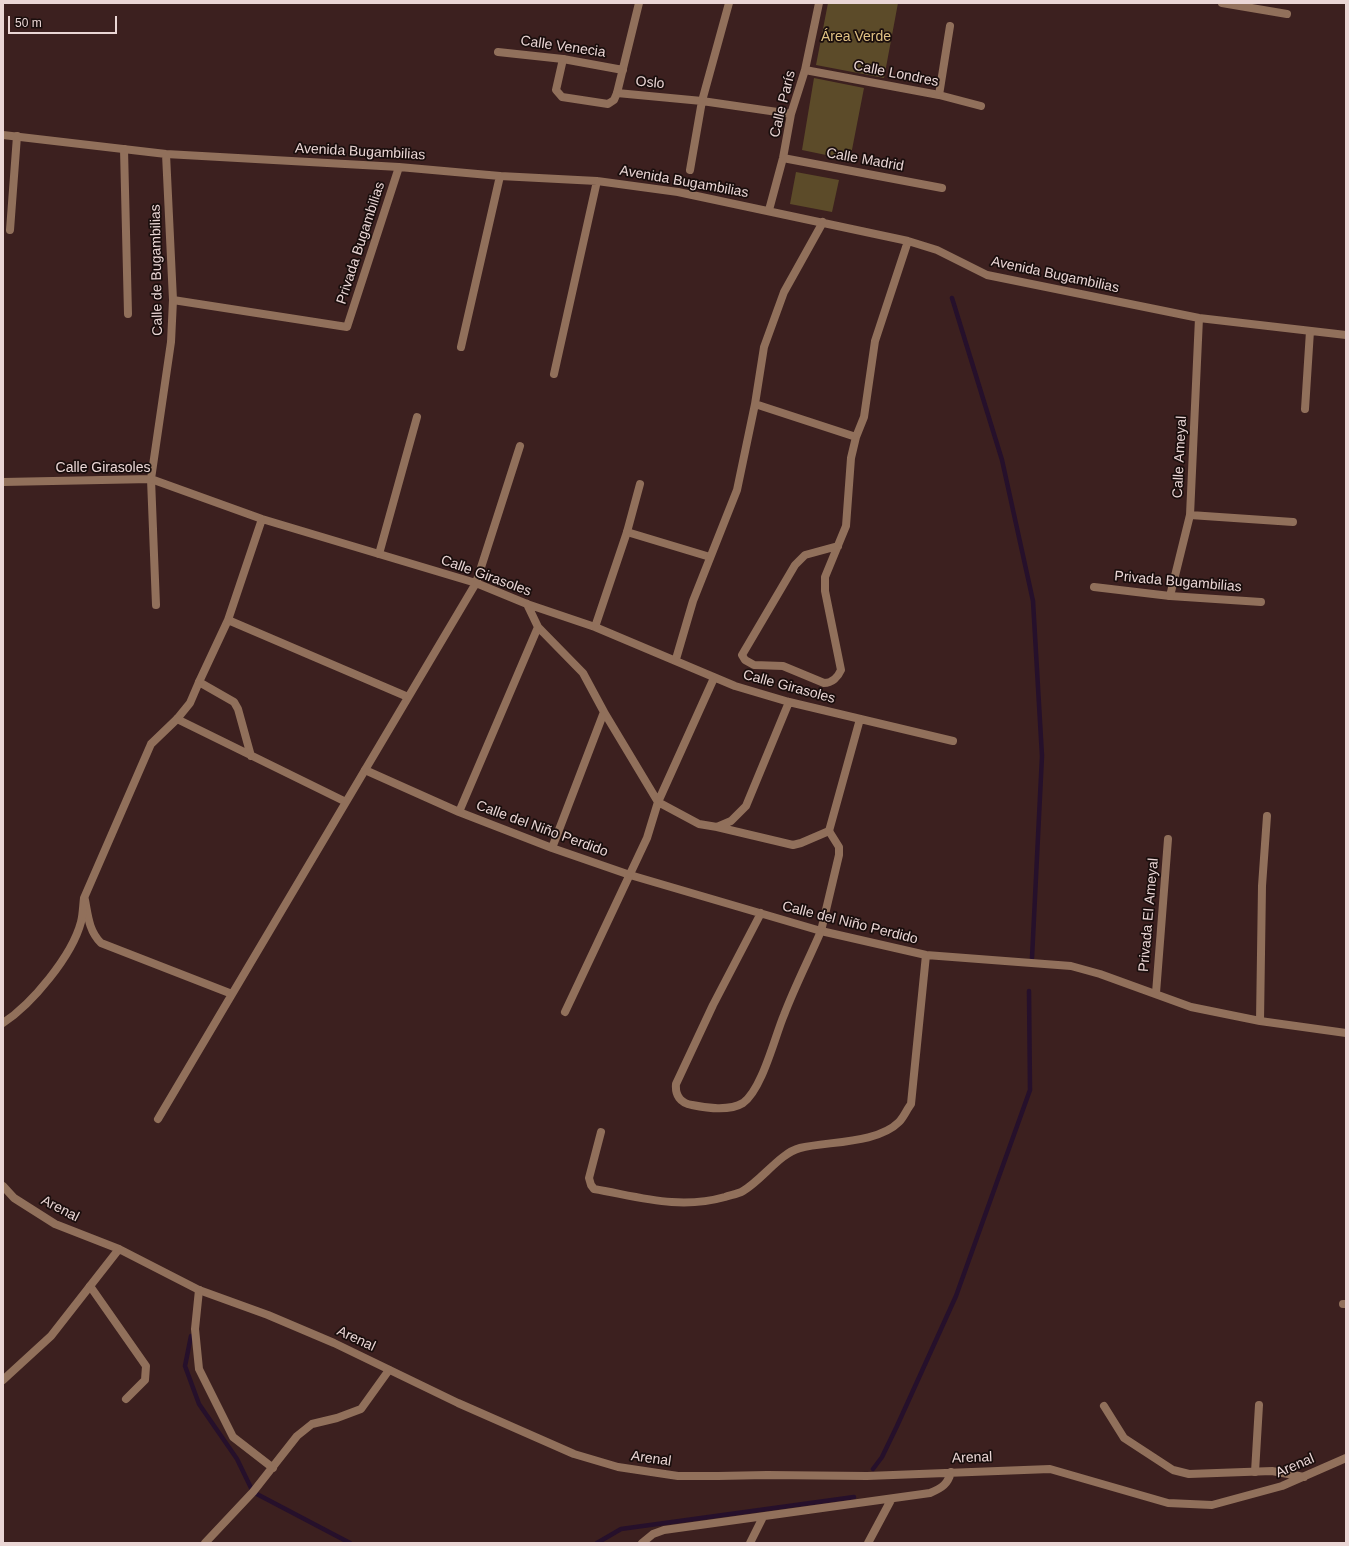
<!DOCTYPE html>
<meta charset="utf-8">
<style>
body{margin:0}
#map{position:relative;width:1349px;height:1546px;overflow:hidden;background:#3c201f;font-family:Helvetica,sans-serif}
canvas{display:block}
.frame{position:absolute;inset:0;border:4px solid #ead6d5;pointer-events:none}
.scale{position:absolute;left:8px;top:16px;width:109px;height:18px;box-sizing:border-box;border:2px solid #ead6d5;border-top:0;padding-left:5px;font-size:12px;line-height:14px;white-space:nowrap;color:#ead6d5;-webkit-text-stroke:3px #1a0e0d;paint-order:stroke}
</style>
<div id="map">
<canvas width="1349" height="1546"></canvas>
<div class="frame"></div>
<div class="scale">50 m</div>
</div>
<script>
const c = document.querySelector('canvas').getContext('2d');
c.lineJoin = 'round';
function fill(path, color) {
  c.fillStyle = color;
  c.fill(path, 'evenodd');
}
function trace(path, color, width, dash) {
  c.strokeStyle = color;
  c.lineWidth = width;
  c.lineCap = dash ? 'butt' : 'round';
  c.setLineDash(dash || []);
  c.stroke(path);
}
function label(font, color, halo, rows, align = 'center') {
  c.font = font + ' Helvetica,sans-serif';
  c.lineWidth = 3.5;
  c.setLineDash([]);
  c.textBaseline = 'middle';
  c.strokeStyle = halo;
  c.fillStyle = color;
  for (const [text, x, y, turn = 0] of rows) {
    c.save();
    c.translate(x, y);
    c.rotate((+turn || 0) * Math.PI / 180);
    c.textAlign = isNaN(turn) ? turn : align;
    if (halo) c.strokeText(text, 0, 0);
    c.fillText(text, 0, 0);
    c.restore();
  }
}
fill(new Path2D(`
 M 828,3 L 898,3 L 884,78 L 816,65 Z
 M 814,78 L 864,88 L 850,160 L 802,150 Z
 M 796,172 L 839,180 L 832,212 L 790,204 Z`), '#5c4b29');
trace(new Path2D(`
 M 952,298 L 1002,460 L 1033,601 L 1042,756 L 1032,958
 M 191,1336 L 185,1366 L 199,1404 L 237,1459 L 253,1492 L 350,1543
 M 873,1469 L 882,1457 L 897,1426 L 956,1296 L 1030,1090 L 1029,991
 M 597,1543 L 621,1529 L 854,1497`), '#26102b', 4.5);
trace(new Path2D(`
 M 563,59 L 556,90 L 562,97 L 608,104 L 614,100 L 617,93
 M 124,149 L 128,314
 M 10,230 L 17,136
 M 151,479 L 156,605
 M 627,532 L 710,557
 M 379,554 L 417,417
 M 1170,596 L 1261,602
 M 199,682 L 234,702 L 238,709 L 251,756
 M 177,719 L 346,802
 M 85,900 C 88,916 89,931 101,943 L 232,994
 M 821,931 L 839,855 L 839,847 L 829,831
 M 158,1119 L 365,770
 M 90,1286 L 146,1366 L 145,1380 L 126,1399
 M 199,1290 L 195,1329 L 199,1369 L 233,1437 L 273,1468
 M 1255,1472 L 1259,1405
 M 205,1543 L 253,1492 L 297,1436 L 312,1424 L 337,1418 L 361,1409 L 389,1370`), '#91705b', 8);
trace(new Path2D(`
 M 639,3 L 617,93 L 702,101 L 791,114
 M 1222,3 L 1287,14
 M 498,52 L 563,59 L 623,70
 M 805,70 L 939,95 L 981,106
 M 939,95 L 950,26
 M 3,135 L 166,154 L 399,167 L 500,176 L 597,181 L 678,192 L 908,241 L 937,250 L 987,275 L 1199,318 L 1346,335
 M 783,158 L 942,188
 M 690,170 L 702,101 L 729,3
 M 769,210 L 783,158 L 791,114 L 805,70 L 819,3
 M 823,222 L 784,292 L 764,347 L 755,404 L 856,437
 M 173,300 L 347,327 L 399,167
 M 461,347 L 500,176
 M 554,374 L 597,181
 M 1305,409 L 1310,331
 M 520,446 L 476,583 L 365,770 L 459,812 L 552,848 L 630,875 L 821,931 L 926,955 L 1071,966 L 1100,974 L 1191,1007 L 1260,1021 L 1346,1033
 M 151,479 L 171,342 L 173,300 L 166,154
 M 3,482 L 151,479 L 262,519 L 476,583 L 527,604 L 595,627 L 735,686 L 789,702 L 953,741
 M 1190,515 L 1293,522
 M 838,546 L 805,555 L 795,565 L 742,655 L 745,660 L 754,665 L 783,666 L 824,683 C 832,683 838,677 841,670 L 825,591 L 825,577 L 846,526 L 851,458 L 856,437 L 864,417 L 875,341 L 908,241
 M 1094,587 L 1170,596 L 1190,515 L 1199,318
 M 228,620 L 408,697
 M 538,627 L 583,673 L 604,712 L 552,848
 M 595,627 L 627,532 L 640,484
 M 676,659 L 693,601 L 737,490 L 755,404
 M 604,712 L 658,802 L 699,824 L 717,827 L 731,821 L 746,806 L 789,702
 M 459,812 L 538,627 L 527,604
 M 717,827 L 793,845 L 801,843 L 829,831 L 860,719
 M 761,913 L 713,1005 L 676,1084 C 675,1095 680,1103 692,1105 C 706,1108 730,1111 743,1103 C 762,1090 775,1036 784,1015 C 795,986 809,959 821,931
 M 1156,993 L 1168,839
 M 565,1012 L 647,838 L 658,802 L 714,678
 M 1260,1021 L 1262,886 L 1267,816
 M 3,1023 C 32,1004 72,956 81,922 C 83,914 83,906 84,898 L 151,744 L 177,719 L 190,703 L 199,682 L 228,620 L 262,519
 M 601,1132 L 589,1178 L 591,1185 L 594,1189 C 640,1197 679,1210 725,1197 C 731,1195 738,1194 743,1191 C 762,1180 780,1153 800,1148 C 828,1141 877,1144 899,1122 C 904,1117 907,1109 911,1104 L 926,955
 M 3,1186 L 14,1198 L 55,1224 L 119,1249 L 199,1290 L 268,1315 L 334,1343 L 458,1403 L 574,1454 L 618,1467 L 678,1476 L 718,1476 L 767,1475 L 867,1476 L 1050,1469 L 1168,1503 L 1212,1505 L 1282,1486 L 1346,1458
 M 1343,1304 L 1346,1304
 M 3,1380 L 51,1336 L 119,1249
 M 1104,1406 L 1124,1438 L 1173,1470 L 1189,1474 L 1272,1471 L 1304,1477
 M 642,1543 L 653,1534 L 664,1530 L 930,1493 C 942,1488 948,1484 951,1472
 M 750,1543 L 763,1517
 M 868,1543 L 891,1500`), '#91705b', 8);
label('14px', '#e1c284', '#1a0e0d', [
 ["Área Verde",856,37]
]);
label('14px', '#ead6d5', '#1a0e0d', [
 ["Calle Venecia",563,47,8],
 ["Calle Londres",896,74,11],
 ["Oslo",650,83,5],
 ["Calle París",783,104,-76],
 ["Avenida Bugambilias",360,152,3],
 ["Calle Madrid",865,160,10],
 ["Avenida Bugambilias",684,182,10],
 ["Privada Bugambilias",361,243,-72],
 ["Calle de Bugambilias",157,270,-91],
 ["Avenida Bugambilias",1055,275,12],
 ["Calle Ameyal",1180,457,-87],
 ["Calle Girasoles",103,468],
 ["Calle Girasoles",486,576,20],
 ["Privada Bugambilias",1178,582,5],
 ["Calle Girasoles",789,687,15],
 ["Calle del Niño Perdido",542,829,20],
 ["Privada El Ameyal",1149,915,-85],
 ["Calle del Niño Perdido",850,923,14],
 ["Arenal",60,1209,27],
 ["Arenal",356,1339,25],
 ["Arenal",972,1458,-2],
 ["Arenal",651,1459,8],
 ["Arenal",1295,1466,-23]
]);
</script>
